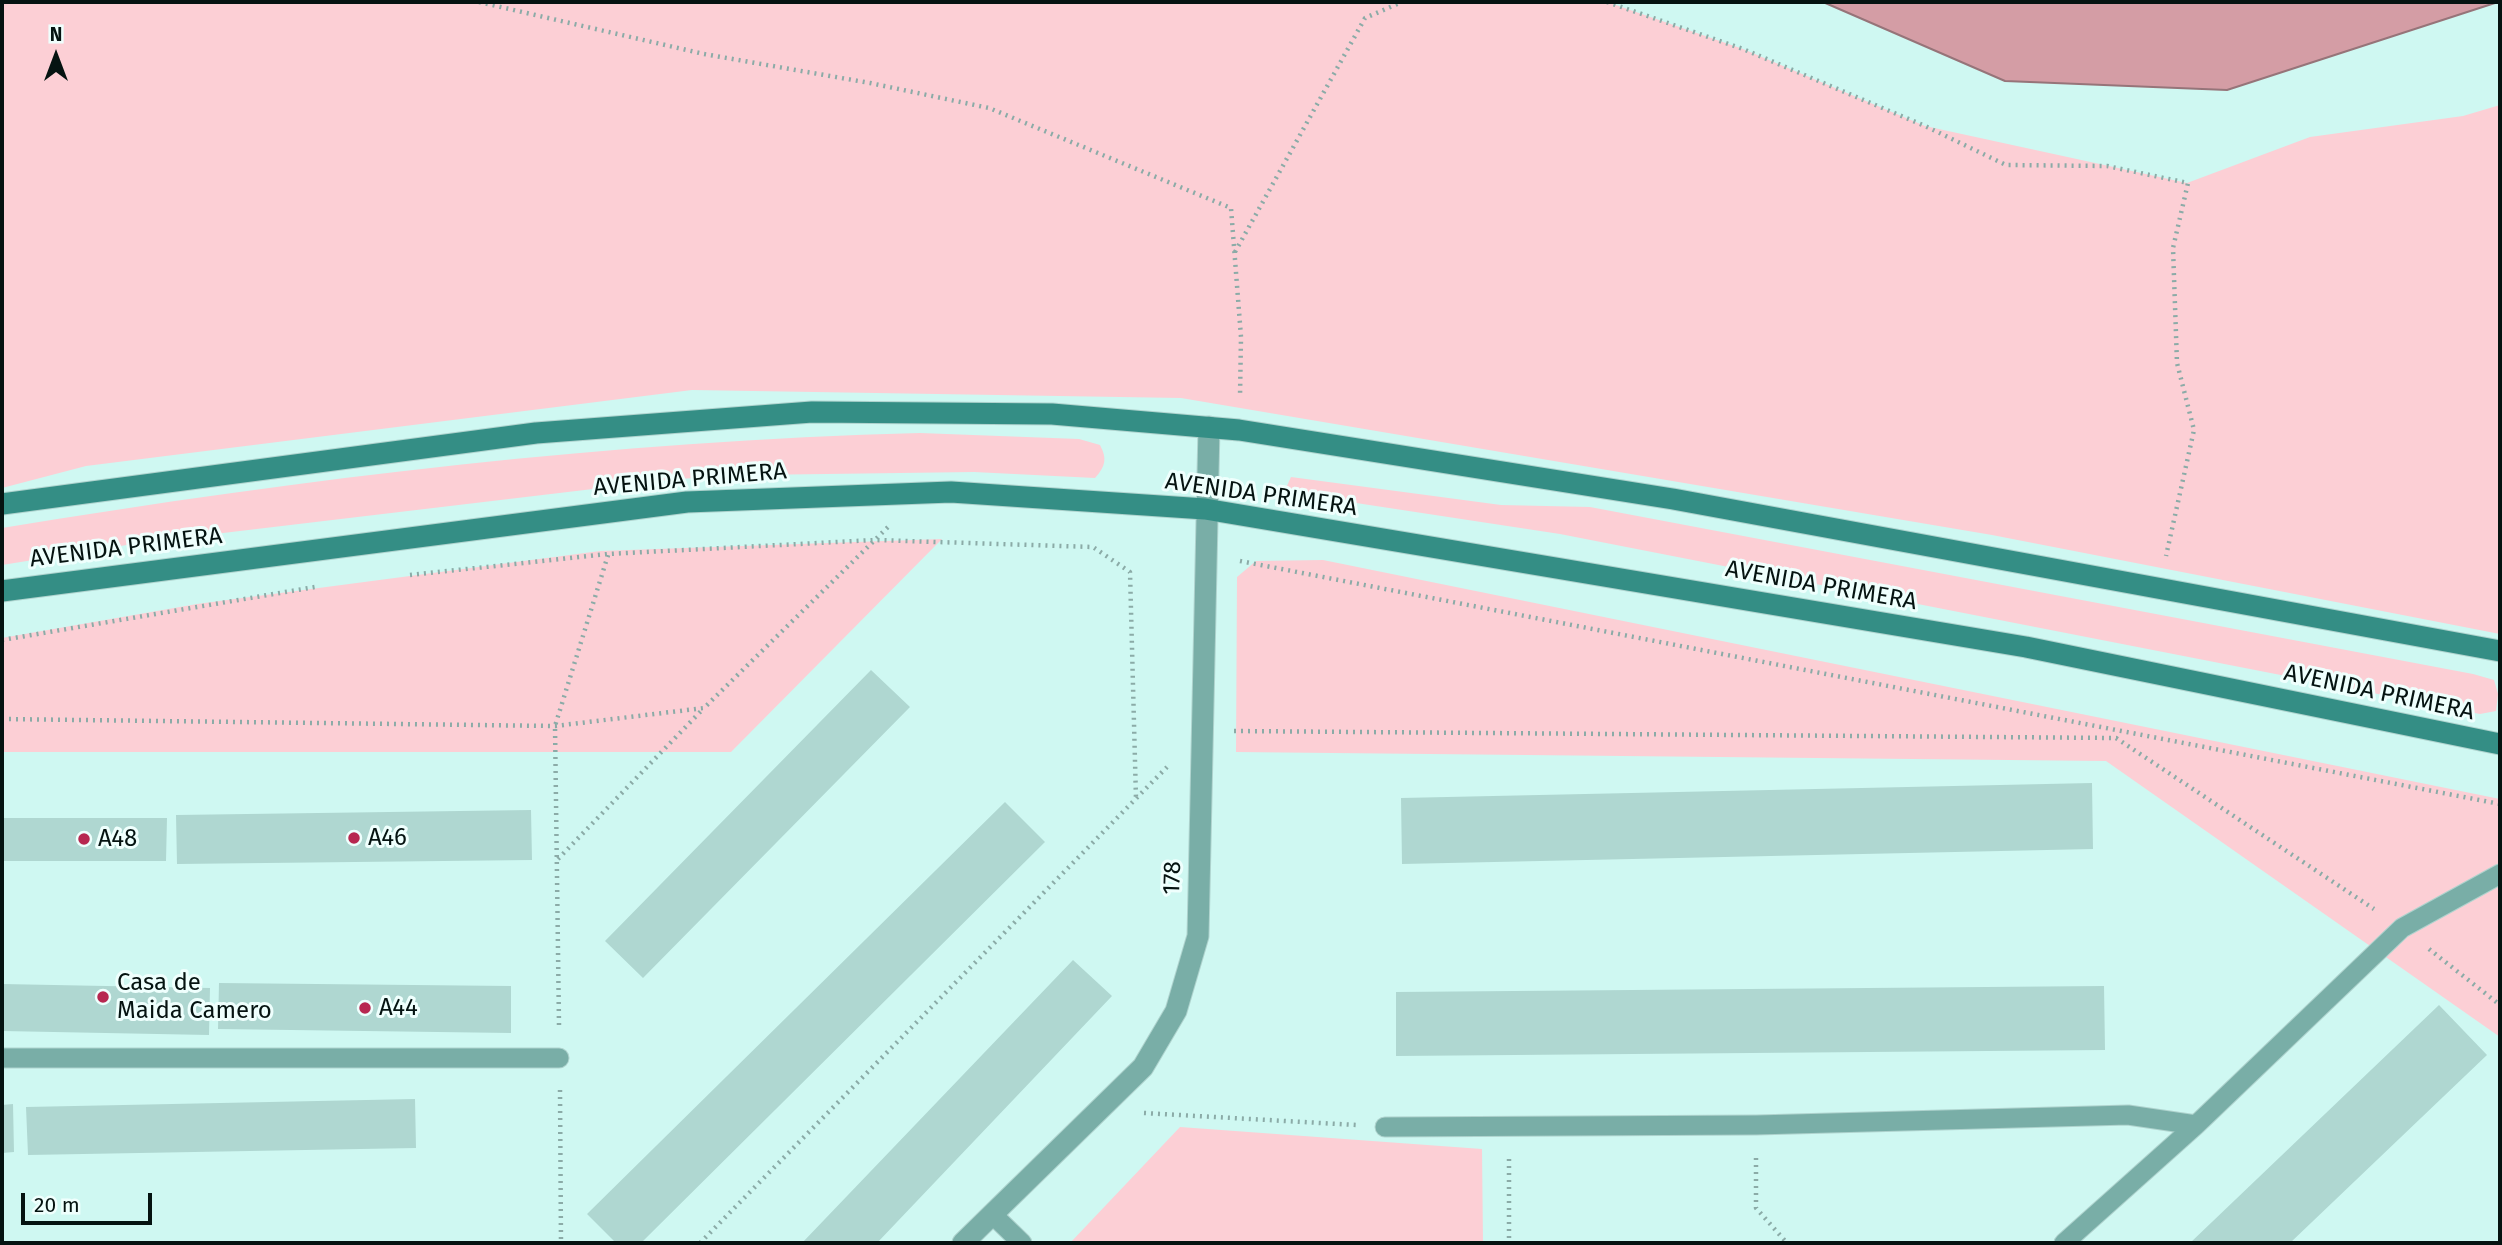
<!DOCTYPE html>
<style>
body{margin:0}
#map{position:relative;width:2502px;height:1245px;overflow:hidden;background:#cff8f2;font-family:"Fira Sans",sans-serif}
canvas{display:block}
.frame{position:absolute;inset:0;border:4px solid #051311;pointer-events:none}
.north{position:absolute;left:21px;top:21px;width:70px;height:70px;-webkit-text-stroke:5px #effffd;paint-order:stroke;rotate:0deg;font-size:19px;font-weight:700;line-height:28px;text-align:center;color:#051311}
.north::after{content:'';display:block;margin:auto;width:24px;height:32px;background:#051311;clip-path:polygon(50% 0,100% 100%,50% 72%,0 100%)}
.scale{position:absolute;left:21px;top:1193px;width:131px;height:32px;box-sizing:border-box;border:4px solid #051311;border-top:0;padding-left:9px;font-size:21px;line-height:24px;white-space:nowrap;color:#051311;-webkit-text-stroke:5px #effffd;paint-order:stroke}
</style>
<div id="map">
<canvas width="2502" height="1245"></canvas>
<div class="frame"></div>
<div class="north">N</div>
<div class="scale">20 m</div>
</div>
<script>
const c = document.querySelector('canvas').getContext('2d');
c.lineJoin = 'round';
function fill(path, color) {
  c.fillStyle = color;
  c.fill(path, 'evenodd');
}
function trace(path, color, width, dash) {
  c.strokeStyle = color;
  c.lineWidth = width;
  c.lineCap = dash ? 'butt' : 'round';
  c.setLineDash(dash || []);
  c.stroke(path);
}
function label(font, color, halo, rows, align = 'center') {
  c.font = font + ' "Fira Sans",sans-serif';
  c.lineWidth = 6;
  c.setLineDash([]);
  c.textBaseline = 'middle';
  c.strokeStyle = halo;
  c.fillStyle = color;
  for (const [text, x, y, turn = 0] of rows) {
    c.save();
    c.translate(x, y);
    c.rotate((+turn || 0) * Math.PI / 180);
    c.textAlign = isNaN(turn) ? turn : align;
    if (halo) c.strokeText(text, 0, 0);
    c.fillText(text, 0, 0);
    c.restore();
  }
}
fill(new Path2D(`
 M 2,2 L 1607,2 L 1743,49 L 1925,126 L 2187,183 L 2310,137 L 2463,116 L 2500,105 L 2500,634 L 1992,535 L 1181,398 L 692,390 L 86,466 L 2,488 Z
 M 920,433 L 1079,439 L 1100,445 C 1107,458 1106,466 1095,478 L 974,472 L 752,475 L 677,479 L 139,543 L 2,565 L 2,528 C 306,478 612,441 920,433 Z
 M 1291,477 L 1501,505 L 1590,507 L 2473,674 L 2494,680 L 2498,694 L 2496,711 L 2480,714 L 1560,534 L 1297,494 L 1286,488 Z
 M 942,539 L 731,752 L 2,752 L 2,638 L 197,604 L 600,551 Z
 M 1323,560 L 2500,799 L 2500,1037 L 2106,761 L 1236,752 L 1237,577 L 1256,561 Z
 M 1180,1127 L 1482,1149 L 1483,1243 L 1070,1243 Z`), '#fccfd5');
const water = new Path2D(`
 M 1823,2 L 2498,2 L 2227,90 L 2005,81 Z`);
fill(water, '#d49da5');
trace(water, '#967479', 2);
fill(new Path2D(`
 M 871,670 L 910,707 L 643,978 L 605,941 Z
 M 2092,783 L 2093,849 L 1402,864 L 1401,798 Z
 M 1005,802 L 1045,842 L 641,1243 L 616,1243 L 587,1214 Z
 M 531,810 L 532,860 L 177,864 L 176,815 Z
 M 2,818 L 167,818 L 166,861 L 2,861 Z
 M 1073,960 L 1112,996 L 877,1243 L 802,1243 Z
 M 219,983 L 511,986 L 511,1033 L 218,1029 Z
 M 2,984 L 210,988 L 209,1035 L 2,1031 Z
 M 2104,986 L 2105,1050 L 1396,1056 L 1396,992 Z
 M 2439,1005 L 2487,1055 L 2290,1243 L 2190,1243 Z
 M 415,1099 L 416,1148 L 28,1155 L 26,1107 Z
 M 13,1104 L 14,1152 L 2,1153 L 2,1105 Z`), '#afd7d1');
const lane = new Path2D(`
 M 2,1058 L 559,1058
 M 1385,1127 L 1756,1125 L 2128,1115 L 2196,1125 L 2402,928 L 2500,874
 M 992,1214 L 1022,1243
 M 2064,1243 L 2196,1125`);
const street = new Path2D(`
 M 963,1243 L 1143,1067 L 1176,1011 L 1198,936 L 1209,427`);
const secondary = new Path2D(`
 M 2,504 L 536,433 L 812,412 L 1052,414 L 1239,430 L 1673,499 L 2500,651
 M 2,591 L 687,502 L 951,492 L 1205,509 L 2026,647 L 2500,744`);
trace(lane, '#afd3ce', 21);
trace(street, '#afd3ce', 23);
trace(secondary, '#afd3ce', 23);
trace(new Path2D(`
 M 479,2 L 704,54 L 870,83 L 989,108 L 1231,208 L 1241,337 L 1240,397
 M 1607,2 L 1743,49 L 1925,126 L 2006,165 L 2107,166 L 2188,183 L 2173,248 L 2177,363 L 2194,430 L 2166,556
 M 1235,252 L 1365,18 L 1402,2
 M 1240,561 L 2500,804
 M 410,575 L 608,554 L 875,540 L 1093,547 L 1130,572 L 1136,799
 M 2,640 L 315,587
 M 2,719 L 555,726 L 704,708 L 888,527
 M 1234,731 L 2116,738 L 2374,909
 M 558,859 L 703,709
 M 2429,949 L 2500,1005
 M 559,1025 L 555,726 L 609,552
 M 560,1090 L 561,1243
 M 1144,1113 L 1356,1125
 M 1756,1158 L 1756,1208 L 1787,1243
 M 1509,1159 L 1509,1243
 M 700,1243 L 1167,767`), '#8baba7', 4.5, [2, 5]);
trace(lane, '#79aea7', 19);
trace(street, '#79aea7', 21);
trace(secondary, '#348e85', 21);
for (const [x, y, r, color] of [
 [354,838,7,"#b72750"],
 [84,839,7,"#b72750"],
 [103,997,7,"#b72750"],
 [365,1008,7,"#b72750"]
]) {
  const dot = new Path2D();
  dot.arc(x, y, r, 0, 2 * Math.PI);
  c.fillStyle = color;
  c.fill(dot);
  trace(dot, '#effffd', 2.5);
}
label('24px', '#051311', '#effffd', [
 ["AVENIDA PRIMERA",690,480,-5],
 ["AVENIDA PRIMERA",1261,495,8],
 ["AVENIDA PRIMERA",126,548,-7],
 ["AVENIDA PRIMERA",1821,586,10],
 ["AVENIDA PRIMERA",2379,693,12],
 ["178",1173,878,-88]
]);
label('24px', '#051311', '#effffd', [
 ["A46",368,838],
 ["A48",98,839],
 ["Casa de",117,983],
 ["Maida Camero",117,1011],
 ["A44",379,1008]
], 'left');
</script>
